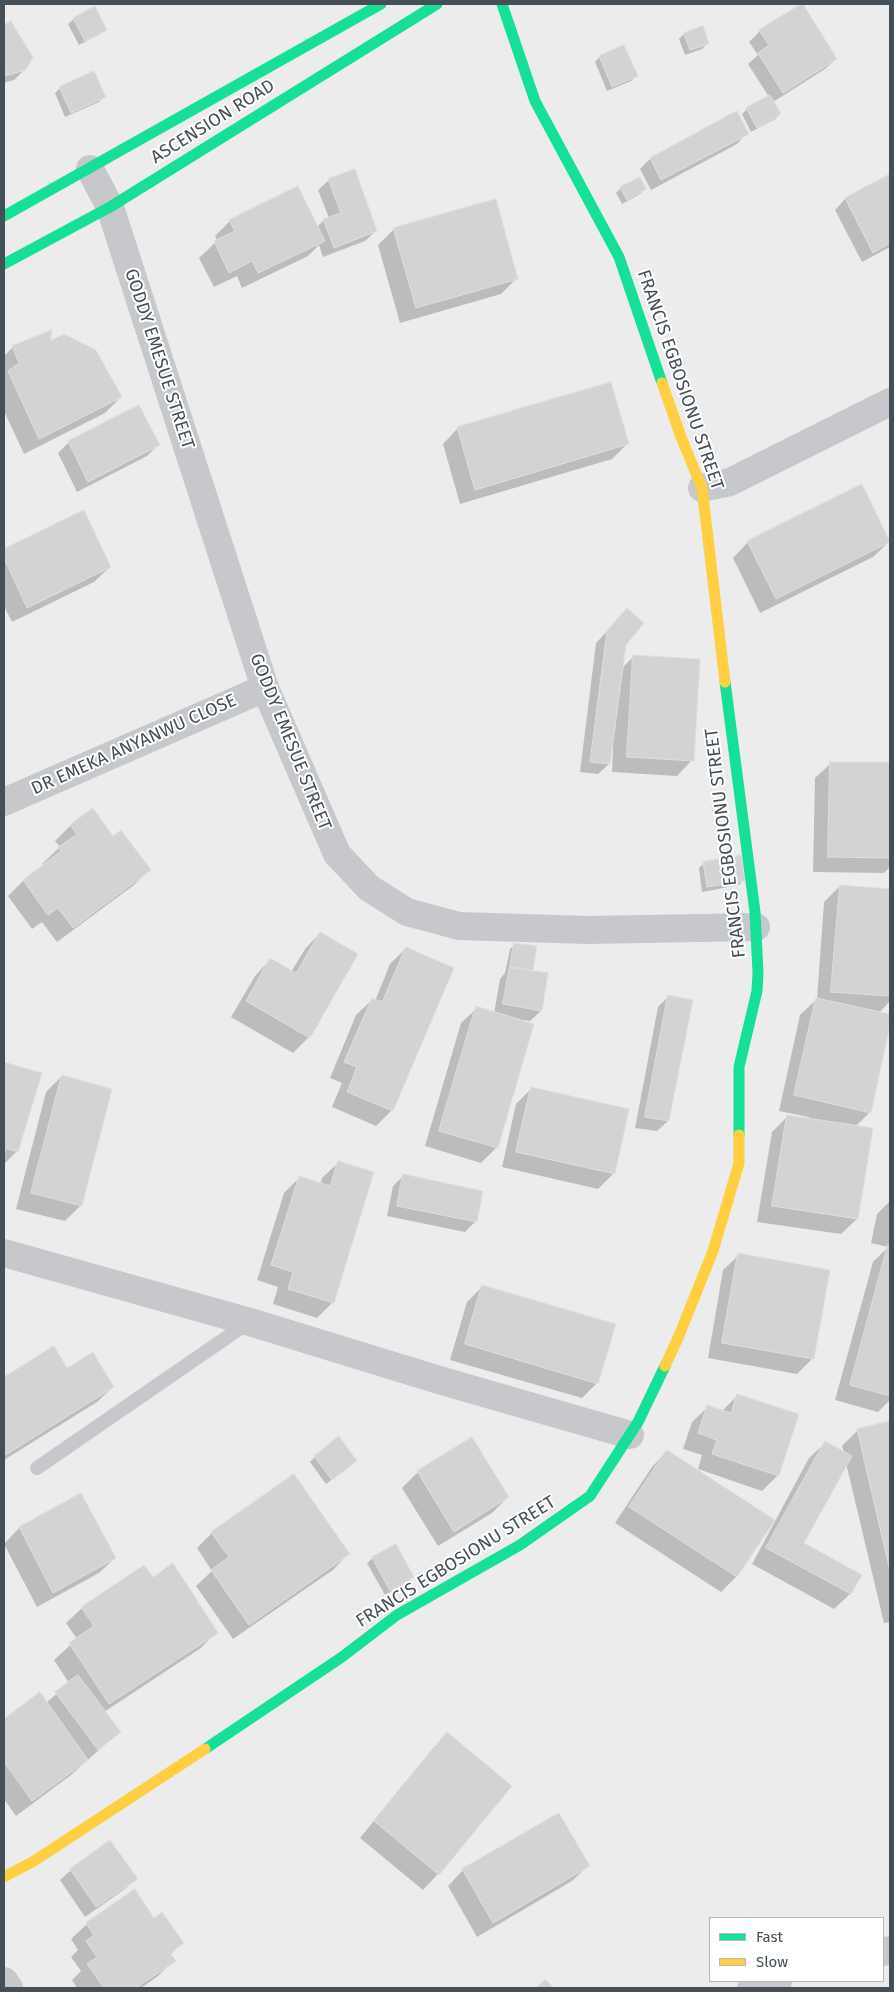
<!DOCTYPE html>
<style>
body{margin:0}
#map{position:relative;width:894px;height:1992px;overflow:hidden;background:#edecec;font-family:"Fira Sans",sans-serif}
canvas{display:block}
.frame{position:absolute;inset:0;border:5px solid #444f58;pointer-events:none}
.legend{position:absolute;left:709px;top:1917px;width:175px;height:65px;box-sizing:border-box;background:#fff;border:1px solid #b4b9bc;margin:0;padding:6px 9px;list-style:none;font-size:15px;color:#444f58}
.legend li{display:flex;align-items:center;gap:10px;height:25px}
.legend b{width:25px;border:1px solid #b4b9bc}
</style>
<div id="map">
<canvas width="894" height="1992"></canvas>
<div class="frame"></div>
<ul class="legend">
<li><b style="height:6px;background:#16e098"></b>Fast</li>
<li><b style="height:6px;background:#ffcf43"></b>Slow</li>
</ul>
</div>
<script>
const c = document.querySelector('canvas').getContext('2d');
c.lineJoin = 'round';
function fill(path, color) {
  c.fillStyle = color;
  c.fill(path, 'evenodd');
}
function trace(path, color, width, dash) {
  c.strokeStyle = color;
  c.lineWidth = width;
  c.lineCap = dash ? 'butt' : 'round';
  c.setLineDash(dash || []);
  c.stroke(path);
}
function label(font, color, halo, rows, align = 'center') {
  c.font = font + ' "Fira Sans",sans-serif';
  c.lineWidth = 4;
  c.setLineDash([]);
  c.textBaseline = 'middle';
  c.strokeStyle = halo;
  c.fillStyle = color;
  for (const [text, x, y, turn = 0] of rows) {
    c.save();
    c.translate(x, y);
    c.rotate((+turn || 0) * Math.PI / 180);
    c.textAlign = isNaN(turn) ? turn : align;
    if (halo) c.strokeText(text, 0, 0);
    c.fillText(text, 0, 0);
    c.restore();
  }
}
fill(new Path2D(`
 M 74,19 L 105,29 L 100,34 L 79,45 L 68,24 Z
 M 11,23 L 25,69 L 14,80 L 4,83 L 4,26 Z
 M 702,28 L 707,44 L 702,49 L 685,55 L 679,39 L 684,34 Z
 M 760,31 L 836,59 L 825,69 L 773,102 L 780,114 L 775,119 L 751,132 L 742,114 L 747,109 L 769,97 L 748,64 L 758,55 L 749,42 Z
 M 600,57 L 636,76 L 631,81 L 607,91 L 595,62 Z
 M 60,88 L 104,97 L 99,102 L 65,117 L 55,93 Z
 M 747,133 L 737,144 L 651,190 L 640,169 L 650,159 Z
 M 890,175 L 890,247 L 862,262 L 835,210 L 845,199 Z
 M 329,180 L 376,231 L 365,241 L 323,257 L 319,245 L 308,256 L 242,288 L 237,276 L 214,287 L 199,258 L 217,241 L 215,236 L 230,221 L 317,227 L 324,220 L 329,218 L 318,190 Z
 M 621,188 L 645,189 L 640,194 L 622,204 L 616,193 Z
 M 394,229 L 516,279 L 501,294 L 400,323 L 378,245 Z
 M 49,343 L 121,397 L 105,413 L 24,454 L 4,411 L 4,356 L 13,347 Z
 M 458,428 L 627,444 L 612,459 L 460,504 L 443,444 Z
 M 69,442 L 158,445 L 147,456 L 77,492 L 58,453 Z
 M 84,512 L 110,567 L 94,582 L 12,622 L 4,606 L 4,550 Z
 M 748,542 L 889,542 L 873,557 L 760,613 L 733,558 Z
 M 627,610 L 622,668 L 634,656 L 692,760 L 677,776 L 612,772 L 613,747 L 611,747 L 609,764 L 598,774 L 580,772 L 596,643 Z
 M 831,763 L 890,763 L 890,867 L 884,873 L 813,872 L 815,778 Z
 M 71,825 L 113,837 L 149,870 L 134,885 L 57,942 L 42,922 L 32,929 L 8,896 L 23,881 L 44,865 L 42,864 L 60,847 L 55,841 Z
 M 704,863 L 744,880 L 739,885 L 702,892 L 699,868 Z
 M 840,886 L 890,890 L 890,1001 L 879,1013 L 890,1015 L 890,1020 L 870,1112 L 855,1127 L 871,1130 L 857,1219 L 841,1234 L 757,1222 L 772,1132 L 788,1116 L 809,1119 L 809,1117 L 779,1111 L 800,1015 L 817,999 L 824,902 Z
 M 320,933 L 309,1037 L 293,1053 L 231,1017 L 255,976 L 270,960 L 291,972 L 305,949 Z
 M 515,944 L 531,972 L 541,1011 L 530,1021 L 524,1020 L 496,1148 L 481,1163 L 425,1146 L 461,1023 L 477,1008 L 494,1013 L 500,979 L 505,973 L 510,949 Z
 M 406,948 L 392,1110 L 376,1126 L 332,1107 L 342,1083 L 330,1078 L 356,1015 L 372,1000 L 375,1001 L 390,964 Z
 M 669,996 L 668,1121 L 657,1131 L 635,1128 L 658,1007 Z
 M 4,1063 L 40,1074 L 17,1151 L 4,1164 Z
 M 62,1076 L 111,1090 L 80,1206 L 65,1221 L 16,1209 L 46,1092 Z
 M 531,1089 L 614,1173 L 598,1189 L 502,1167 L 516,1104 Z
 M 338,1163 L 333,1302 L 317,1318 L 273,1304 L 278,1287 L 257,1280 L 284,1193 L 299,1178 L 321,1184 L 322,1178 Z
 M 403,1176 L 476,1221 L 465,1232 L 387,1216 L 393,1186 Z
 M 890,1201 L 890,1400 L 878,1412 L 835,1400 L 873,1262 L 888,1247 L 871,1243 L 877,1214 Z
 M 739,1255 L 813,1358 L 797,1374 L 708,1358 L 723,1270 Z
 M 483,1286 L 597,1383 L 582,1398 L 450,1360 L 467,1302 Z
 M 53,1348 L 67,1369 L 113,1387 L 97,1402 L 4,1460 L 4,1378 Z
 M 738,1395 L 778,1475 L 762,1491 L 698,1469 L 702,1455 L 683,1449 L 692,1422 L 708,1407 L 722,1411 Z
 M 890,1423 L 890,1622 L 884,1623 L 846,1463 L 802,1544 L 860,1576 L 850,1594 L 834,1609 L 752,1564 L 809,1458 L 825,1443 L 844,1453 L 842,1446 L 858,1430 Z
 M 667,1451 L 773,1520 L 736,1577 L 721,1592 L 615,1523 L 652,1467 Z
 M 315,1457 L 352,1464 L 326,1484 L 310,1462 Z
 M 418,1472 L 508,1497 L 492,1513 L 438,1546 L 402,1488 Z
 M 80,1494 L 115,1558 L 99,1573 L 37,1607 L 4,1544 L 19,1528 Z
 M 212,1533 L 348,1554 L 333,1570 L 233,1639 L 196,1586 L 212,1571 L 197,1548 Z
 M 373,1558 L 413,1577 L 408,1582 L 385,1595 L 367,1563 Z
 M 152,1578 L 216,1632 L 201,1648 L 104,1712 L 119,1732 L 71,1775 L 16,1816 L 4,1799 L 4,1720 L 39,1694 L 46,1703 L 69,1683 L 54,1660 L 77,1639 L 66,1623 L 82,1608 Z
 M 448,1734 L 511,1786 L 438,1874 L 423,1890 L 360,1838 L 432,1749 Z
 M 588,1866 L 572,1881 L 477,1937 L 448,1886 L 463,1870 Z
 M 71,1870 L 136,1879 L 125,1889 L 85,1917 L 60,1880 Z
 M 154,1919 L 182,1943 L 170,1955 L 174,1960 L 158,1976 L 141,1988 L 77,1988 L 72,1980 L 81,1971 L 71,1957 L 78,1950 L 71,1939 L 87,1924 Z`), '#0003');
const building = new Path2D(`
 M 801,4 L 803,4 L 837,59 L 783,93 L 758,53 L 769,45 L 759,30 Z
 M 95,6 L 107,30 L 85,41 L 73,18 Z
 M 11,21 L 33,57 L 26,70 L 5,76 L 4,25 Z
 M 703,26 L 709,44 L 690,50 L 684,33 Z
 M 624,45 L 638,76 L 612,87 L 599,56 Z
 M 94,71 L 106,97 L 71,113 L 59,87 Z
 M 770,95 L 781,114 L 757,128 L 746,108 Z
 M 737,111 L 749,134 L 661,180 L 650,158 Z
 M 355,169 L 377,231 L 334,248 L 323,219 L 341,213 L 328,179 Z
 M 890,174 L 890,243 L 873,253 L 845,198 Z
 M 640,177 L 646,189 L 627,200 L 620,187 Z
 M 298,186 L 325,241 L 258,273 L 252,261 L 229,273 L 214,241 L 235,231 L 229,220 Z
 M 496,199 L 518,279 L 416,308 L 393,228 Z
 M 52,330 L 50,341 L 64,334 L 96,350 L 122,397 L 39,439 L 8,371 L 19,363 L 12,346 Z
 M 611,382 L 629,444 L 475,490 L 457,427 Z
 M 139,405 L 160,445 L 88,482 L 68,441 Z
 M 862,484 L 890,542 L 776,599 L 747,541 Z
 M 84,510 L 111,567 L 27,608 L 4,558 L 4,549 Z
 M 627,608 L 644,623 L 626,645 L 610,764 L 590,762 L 607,631 Z
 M 633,655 L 700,659 L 694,761 L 627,757 Z
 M 830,762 L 890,762 L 890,858 L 828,857 Z
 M 93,808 L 113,836 L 121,830 L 151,870 L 73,928 L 58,908 L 48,915 L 23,880 L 61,851 L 57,848 L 77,834 L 70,825 Z
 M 741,855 L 745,881 L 707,887 L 703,862 Z
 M 840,885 L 890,889 L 890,996 L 831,992 Z
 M 320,932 L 358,954 L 310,1038 L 246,1001 L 270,958 L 296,973 Z
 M 514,943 L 537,946 L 533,971 L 510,967 Z
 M 406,947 L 454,968 L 393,1111 L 347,1092 L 357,1067 L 344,1062 L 372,998 L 382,1002 Z
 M 510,967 L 548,973 L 542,1011 L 503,1004 Z
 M 668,995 L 693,1000 L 669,1121 L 645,1117 Z
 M 816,998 L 890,1014 L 890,1025 L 871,1113 L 794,1095 Z
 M 476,1006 L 534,1024 L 498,1148 L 439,1131 Z
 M 4,1062 L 42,1073 L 18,1152 L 6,1148 L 4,1156 Z
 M 62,1075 L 112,1089 L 82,1206 L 31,1193 Z
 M 531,1087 L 629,1109 L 615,1174 L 516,1152 Z
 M 787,1115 L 873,1128 L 858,1219 L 772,1206 Z
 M 338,1161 L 374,1172 L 334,1303 L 288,1289 L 293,1272 L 271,1265 L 299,1176 L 330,1186 Z
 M 403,1174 L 483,1191 L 477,1222 L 397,1206 Z
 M 888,1245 L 890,1246 L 890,1396 L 850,1385 Z
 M 738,1253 L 830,1270 L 814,1359 L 722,1343 Z
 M 482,1285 L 616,1324 L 598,1384 L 465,1344 Z
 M 54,1346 L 67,1368 L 93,1352 L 114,1387 L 4,1456 L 4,1377 Z
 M 737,1394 L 799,1414 L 779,1476 L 712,1454 L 717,1440 L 698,1433 L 707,1405 L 731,1413 Z
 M 890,1421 L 890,1571 L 857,1429 Z
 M 339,1436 L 357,1461 L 332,1480 L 314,1456 Z
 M 472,1437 L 509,1497 L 454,1532 L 417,1471 Z
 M 825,1441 L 852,1456 L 804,1543 L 862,1575 L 851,1594 L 766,1548 Z
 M 667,1450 L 775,1520 L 737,1577 L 629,1507 Z
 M 294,1474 L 350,1554 L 249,1625 L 211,1570 L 229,1557 L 211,1532 Z
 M 81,1493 L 116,1558 L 53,1593 L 19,1527 Z
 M 396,1544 L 414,1577 L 390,1591 L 372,1557 Z
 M 173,1563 L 218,1633 L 109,1704 L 69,1643 L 94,1626 L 81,1607 L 144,1565 L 153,1577 Z
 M 78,1675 L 121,1732 L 98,1750 L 55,1692 Z
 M 40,1692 L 88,1760 L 32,1801 L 4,1762 L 4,1719 Z
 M 447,1732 L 512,1786 L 439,1875 L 374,1821 Z
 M 559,1813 L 590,1866 L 493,1923 L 462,1869 Z
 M 110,1840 L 138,1879 L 96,1907 L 70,1869 Z
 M 135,1889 L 154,1918 L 162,1912 L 184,1943 L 170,1953 L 176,1961 L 136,1988 L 104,1988 L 87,1964 L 97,1957 L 86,1941 L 94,1935 L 86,1923 Z
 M 545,1979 L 554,1988 L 537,1988 Z`);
fill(building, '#d3d3d5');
trace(building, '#dededf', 1);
trace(new Path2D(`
 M 37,1468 L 249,1322`), '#c6c8cb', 14);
trace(new Path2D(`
 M 90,169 L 110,207 L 265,688 L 337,854 L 369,888 L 407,912 L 459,926 L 588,930 L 756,927
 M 702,488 L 730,482 L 890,402
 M 4,802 L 265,688
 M 4,1253 L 250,1322 L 439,1380 L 630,1435
 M 883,1952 L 890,1950
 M 4,1981 L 9,1988
 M 751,1988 L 778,1981`), '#c6c8cb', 28);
trace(new Path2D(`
 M 502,4 L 535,101 L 619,257 L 662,383
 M 4,216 L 381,4
 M 4,264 L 110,207 L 437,4
 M 725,682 L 755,912 L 758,973 L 757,991 L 739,1067 L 739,1135
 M 205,1749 L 342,1657 L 397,1615 L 520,1545 L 590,1496 L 638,1422 L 665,1366`), '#16e098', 11);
trace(new Path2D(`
 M 662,383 L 681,437 L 702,488 L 725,682
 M 665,1366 L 678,1338 L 713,1251 L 739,1163 L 739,1135
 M 4,1877 L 34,1861 L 205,1749`), '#ffcf43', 11);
label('18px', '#444f58', '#fff', [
 ["ASCENSION ROAD",213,122,-32],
 ["GODDY EMESUE STREET",159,359,72],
 ["FRANCIS EGBOSIONU STREET",680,380,71],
 ["GODDY EMESUE STREET",290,742,68],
 ["DR EMEKA ANYANWU CLOSE",134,745,-24],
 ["FRANCIS EGBOSIONU STREET",726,843,-97],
 ["FRANCIS EGBOSIONU STREET",456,1562,-32]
]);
</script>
